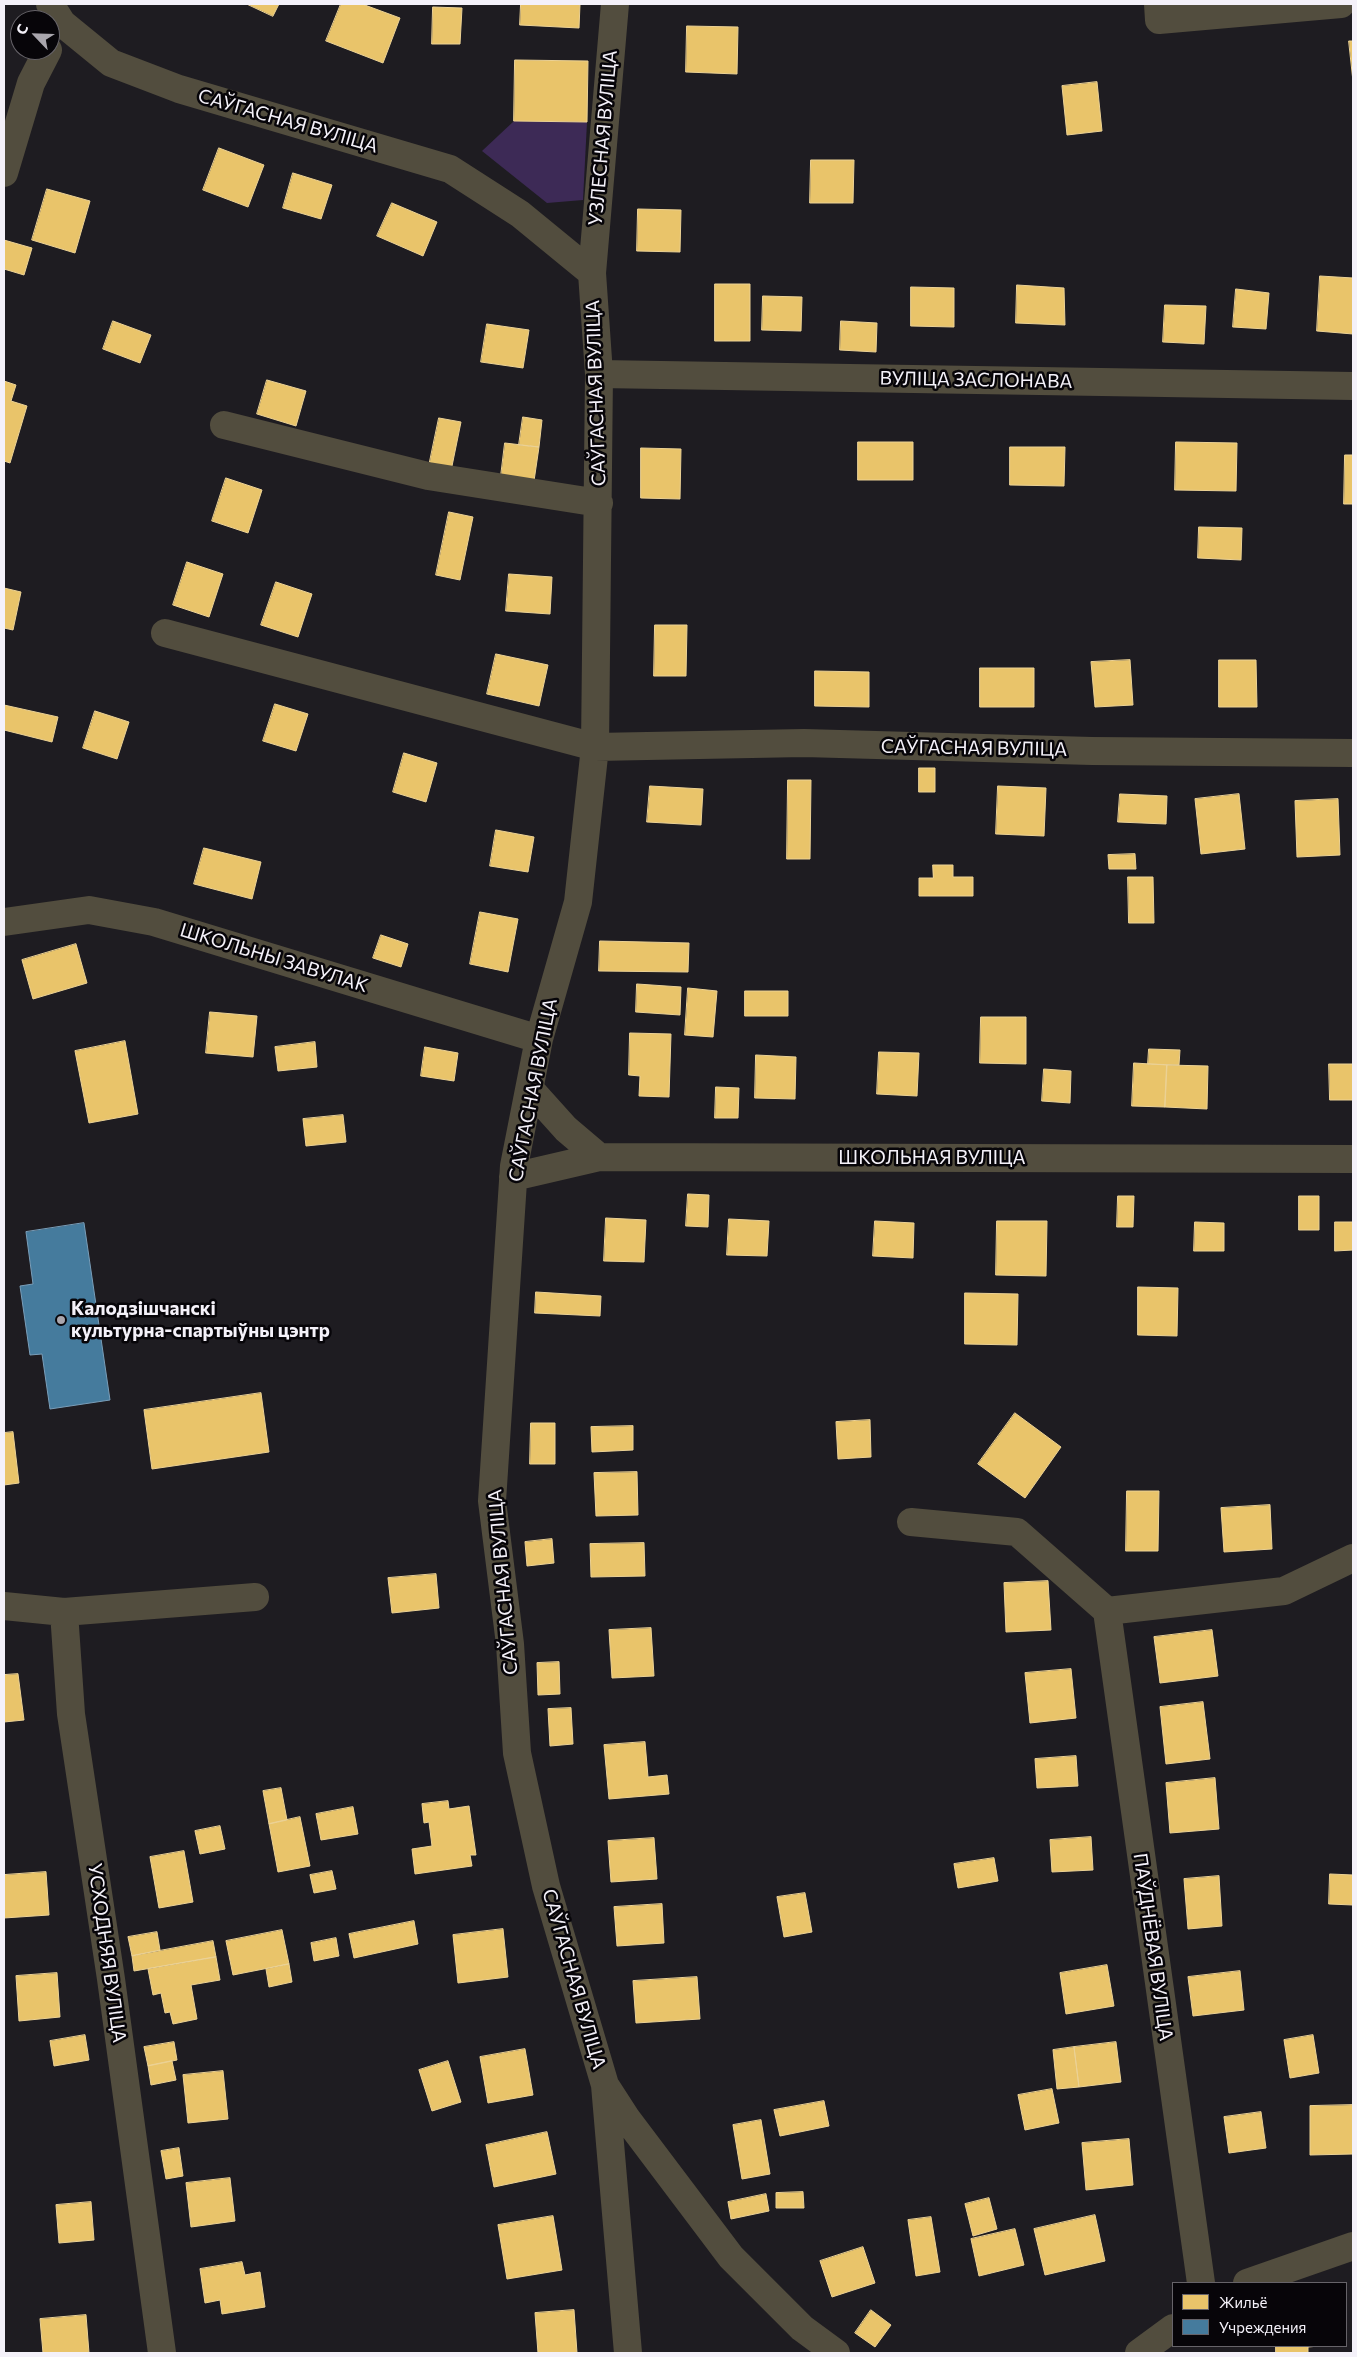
<!DOCTYPE html>
<meta charset="utf-8">
<style>
body{margin:0}
#map{position:relative;width:1357px;height:2357px;overflow:hidden;background:#1e1c21;font-family:Commissioner,sans-serif}
canvas{display:block}
.frame{position:absolute;inset:0;border:5px solid #f4f1f9;pointer-events:none}
.legend{position:absolute;left:1172px;top:2282px;width:175px;height:65px;box-sizing:border-box;background:#070509;border:1px solid #666369;margin:0;padding:6px 9px;list-style:none;font-size:15px;color:#f4f1f9}
.legend li{display:flex;align-items:center;gap:10px;height:25px}
.legend b{width:25px;border:1px solid #666369}
.north{position:absolute;left:10px;top:10px;width:50px;height:50px;box-sizing:border-box;background:#070509;border:1px solid #666369;border-radius:50%;rotate:294deg;font-size:14px;font-weight:700;line-height:20px;text-align:center;color:#f4f1f9}
.north::after{content:'';display:block;margin:auto;width:18px;height:22px;background:#a9a6ad;clip-path:polygon(50% 0,100% 100%,50% 72%,0 100%)}
</style>
<div id="map">
<canvas width="1357" height="2357"></canvas>
<div class="frame"></div>
<ul class="legend">
<li><b style="height:14px;background:#e9c46a"></b>Жильё</li>
<li><b style="height:14px;background:#457b9d"></b>Учреждения</li>
</ul>
<div class="north">С</div>
</div>
<script>
const c = document.querySelector('canvas').getContext('2d');
c.lineJoin = 'round';
function fill(path, color) {
  c.fillStyle = color;
  c.fill(path, 'evenodd');
}
function trace(path, color, width, dash) {
  c.strokeStyle = color;
  c.lineWidth = width;
  c.lineCap = dash ? 'butt' : 'round';
  c.setLineDash(dash || []);
  c.stroke(path);
}
function label(font, color, halo, rows, align = 'center') {
  c.font = font + ' Commissioner,sans-serif';
  c.lineWidth = 5;
  c.setLineDash([]);
  c.textBaseline = 'middle';
  c.strokeStyle = halo;
  c.fillStyle = color;
  for (const [text, x, y, turn = 0] of rows) {
    c.save();
    c.translate(x, y);
    c.rotate((+turn || 0) * Math.PI / 180);
    c.textAlign = isNaN(turn) ? turn : align;
    if (halo) c.strokeText(text, 0, 0);
    c.fillText(text, 0, 0);
    c.restore();
  }
}
fill(new Path2D(`
 M 514,121 L 587,122 L 583,200 L 547,203 L 482,151 Z`), '#3d2a56');
const homes = new Path2D(`
 M 247,4 L 279,4 L 273,16 Z
 M 341,4 L 362,4 L 400,18 L 383,63 L 326,41 Z
 M 521,4 L 580,4 L 579,28 L 520,25 Z
 M 433,7 L 462,8 L 460,44 L 432,44 Z
 M 687,26 L 738,27 L 737,74 L 686,72 Z
 M 1349,41 L 1353,41 L 1353,81 Z
 M 515,60 L 588,61 L 587,122 L 514,121 Z
 M 1097,82 L 1102,131 L 1067,135 L 1062,86 Z
 M 219,148 L 264,165 L 248,207 L 203,190 Z
 M 811,160 L 854,160 L 853,203 L 810,203 Z
 M 293,173 L 332,185 L 321,219 L 283,208 Z
 M 47,189 L 90,201 L 75,253 L 32,240 Z
 M 392,203 L 437,222 L 423,256 L 377,236 Z
 M 638,209 L 681,210 L 680,252 L 637,251 Z
 M 4,240 L 32,248 L 24,275 L 4,269 Z
 M 1320,276 L 1353,278 L 1353,334 L 1317,331 Z
 M 715,284 L 750,284 L 750,341 L 715,341 Z
 M 1017,285 L 1064,288 L 1065,325 L 1016,323 Z
 M 911,287 L 954,288 L 954,327 L 911,326 Z
 M 1236,289 L 1269,293 L 1266,329 L 1233,327 Z
 M 763,296 L 802,297 L 801,331 L 762,330 Z
 M 1165,305 L 1206,306 L 1204,344 L 1163,342 Z
 M 113,321 L 151,335 L 140,363 L 103,349 Z
 M 841,321 L 877,323 L 876,352 L 840,350 Z
 M 487,324 L 529,330 L 523,368 L 481,362 Z
 M 267,380 L 306,391 L 296,426 L 257,414 Z
 M 4,381 L 16,385 L 11,401 L 27,406 L 10,463 L 4,461 Z
 M 523,417 L 542,420 L 539,447 L 519,445 Z
 M 439,418 L 461,422 L 451,471 L 429,466 Z
 M 858,442 L 913,442 L 913,480 L 858,480 Z
 M 1176,442 L 1237,443 L 1236,491 L 1175,490 Z
 M 505,443 L 539,447 L 534,481 L 501,476 Z
 M 1010,447 L 1065,447 L 1064,486 L 1010,485 Z
 M 641,448 L 681,449 L 680,499 L 641,498 Z
 M 1345,455 L 1353,455 L 1353,504 L 1344,504 Z
 M 226,478 L 262,490 L 248,533 L 212,521 Z
 M 449,512 L 473,517 L 460,580 L 436,575 Z
 M 1199,527 L 1242,528 L 1241,560 L 1198,558 Z
 M 187,562 L 223,574 L 209,617 L 173,605 Z
 M 509,574 L 552,577 L 550,614 L 506,611 Z
 M 276,582 L 312,594 L 298,637 L 261,625 Z
 M 4,588 L 21,592 L 13,630 L 4,628 Z
 M 655,625 L 687,625 L 686,676 L 654,676 Z
 M 496,654 L 548,665 L 539,706 L 487,694 Z
 M 1130,660 L 1133,705 L 1095,707 L 1091,662 Z
 M 1219,660 L 1256,660 L 1257,707 L 1219,707 Z
 M 980,668 L 1034,668 L 1034,707 L 980,707 Z
 M 815,671 L 869,672 L 869,707 L 815,706 Z
 M 275,704 L 308,714 L 296,751 L 263,741 Z
 M 4,705 L 58,717 L 52,742 L 4,730 Z
 M 95,711 L 129,722 L 117,759 L 83,748 Z
 M 404,753 L 437,763 L 426,802 L 393,792 Z
 M 919,768 L 935,768 L 935,792 L 919,792 Z
 M 788,780 L 811,780 L 810,859 L 787,859 Z
 M 650,786 L 703,789 L 701,825 L 647,822 Z
 M 998,786 L 1046,788 L 1044,836 L 996,834 Z
 M 1120,794 L 1167,796 L 1166,824 L 1118,822 Z
 M 1239,794 L 1245,849 L 1201,854 L 1195,799 Z
 M 1338,799 L 1340,855 L 1297,857 L 1295,801 Z
 M 496,830 L 534,837 L 528,872 L 490,866 Z
 M 204,848 L 261,862 L 252,899 L 194,884 Z
 M 1135,854 L 1136,869 L 1109,869 L 1108,855 Z
 M 933,865 L 953,865 L 953,877 L 973,877 L 973,896 L 919,896 L 919,878 L 933,878 Z
 M 1128,877 L 1153,877 L 1154,923 L 1129,923 Z
 M 480,912 L 518,919 L 508,972 L 470,964 Z
 M 381,935 L 408,944 L 401,967 L 373,958 Z
 M 600,941 L 689,943 L 688,972 L 599,971 Z
 M 76,944 L 87,983 L 33,999 L 22,960 Z
 M 637,984 L 681,987 L 680,1015 L 636,1012 Z
 M 688,988 L 717,991 L 713,1037 L 685,1035 Z
 M 745,991 L 788,991 L 788,1016 L 745,1016 Z
 M 210,1012 L 257,1016 L 253,1057 L 206,1053 Z
 M 981,1017 L 1026,1017 L 1026,1064 L 980,1063 Z
 M 630,1033 L 671,1034 L 669,1097 L 639,1096 L 640,1076 L 629,1075 Z
 M 125,1041 L 138,1114 L 89,1123 L 75,1051 Z
 M 315,1042 L 317,1067 L 278,1071 L 275,1047 Z
 M 425,1047 L 458,1053 L 454,1081 L 421,1076 Z
 M 1149,1049 L 1180,1050 L 1179,1065 L 1148,1064 Z
 M 879,1052 L 919,1053 L 917,1096 L 877,1094 Z
 M 756,1055 L 796,1057 L 795,1099 L 755,1098 Z
 M 1134,1063 L 1167,1065 L 1165,1107 L 1132,1106 Z
 M 1329,1064 L 1353,1064 L 1353,1100 L 1330,1100 Z
 M 1167,1065 L 1208,1066 L 1207,1109 L 1165,1107 Z
 M 1044,1069 L 1071,1071 L 1070,1103 L 1042,1101 Z
 M 716,1087 L 739,1088 L 738,1118 L 715,1118 Z
 M 343,1115 L 346,1142 L 306,1146 L 303,1119 Z
 M 688,1194 L 709,1195 L 708,1227 L 686,1226 Z
 M 1118,1196 L 1134,1196 L 1133,1227 L 1117,1227 Z
 M 1299,1196 L 1319,1196 L 1319,1230 L 1299,1230 Z
 M 606,1218 L 646,1220 L 644,1262 L 604,1261 Z
 M 729,1219 L 769,1221 L 767,1256 L 727,1255 Z
 M 875,1221 L 914,1223 L 913,1258 L 873,1256 Z
 M 997,1221 L 1047,1221 L 1046,1276 L 996,1275 Z
 M 1195,1222 L 1224,1223 L 1224,1251 L 1194,1251 Z
 M 1335,1222 L 1353,1222 L 1353,1250 L 1335,1251 Z
 M 1138,1287 L 1178,1288 L 1177,1336 L 1138,1335 Z
 M 536,1292 L 601,1296 L 600,1316 L 535,1313 Z
 M 965,1293 L 1018,1294 L 1017,1345 L 965,1344 Z
 M 261,1393 L 269,1452 L 152,1469 L 144,1410 Z
 M 1015,1413 L 1061,1447 L 1025,1498 L 978,1464 Z
 M 870,1420 L 871,1457 L 838,1459 L 836,1422 Z
 M 531,1423 L 555,1423 L 555,1464 L 530,1464 Z
 M 633,1426 L 633,1450 L 592,1452 L 591,1427 Z
 M 13,1432 L 19,1483 L 4,1485 L 4,1433 Z
 M 637,1472 L 638,1515 L 596,1516 L 594,1473 Z
 M 1127,1491 L 1159,1491 L 1158,1551 L 1126,1551 Z
 M 1270,1505 L 1272,1549 L 1224,1552 L 1221,1508 Z
 M 552,1539 L 554,1563 L 527,1566 L 525,1542 Z
 M 644,1543 L 645,1576 L 591,1577 L 590,1544 Z
 M 436,1574 L 439,1608 L 392,1613 L 388,1578 Z
 M 1048,1581 L 1051,1630 L 1006,1632 L 1004,1583 Z
 M 651,1628 L 654,1676 L 612,1678 L 609,1630 Z
 M 1212,1630 L 1218,1676 L 1160,1683 L 1154,1637 Z
 M 559,1662 L 560,1694 L 538,1695 L 537,1663 Z
 M 1071,1669 L 1076,1718 L 1030,1723 L 1025,1673 Z
 M 18,1674 L 24,1720 L 4,1722 L 4,1675 Z
 M 1203,1702 L 1210,1759 L 1166,1764 L 1160,1707 Z
 M 571,1708 L 573,1744 L 550,1746 L 548,1709 Z
 M 645,1742 L 648,1777 L 667,1775 L 669,1794 L 609,1799 L 604,1745 Z
 M 1076,1756 L 1078,1786 L 1037,1788 L 1035,1759 Z
 M 1215,1778 L 1219,1829 L 1170,1833 L 1166,1783 Z
 M 281,1788 L 287,1820 L 269,1824 L 263,1791 Z
 M 448,1801 L 449,1809 L 469,1806 L 476,1855 L 470,1855 L 472,1866 L 415,1874 L 412,1849 L 432,1846 L 429,1822 L 424,1823 L 422,1804 Z
 M 353,1807 L 358,1834 L 321,1840 L 316,1814 Z
 M 300,1817 L 310,1866 L 278,1872 L 269,1824 Z
 M 220,1826 L 225,1849 L 200,1854 L 195,1831 Z
 M 1091,1837 L 1093,1870 L 1052,1872 L 1050,1840 Z
 M 654,1838 L 657,1879 L 611,1882 L 608,1841 Z
 M 184,1851 L 193,1902 L 159,1908 L 150,1857 Z
 M 994,1858 L 998,1881 L 958,1888 L 954,1864 Z
 M 332,1871 L 336,1889 L 314,1893 L 310,1875 Z
 M 46,1872 L 49,1915 L 4,1918 L 4,1875 Z
 M 1330,1874 L 1353,1875 L 1353,1905 L 1329,1904 Z
 M 1219,1876 L 1222,1926 L 1188,1929 L 1184,1879 Z
 M 805,1893 L 812,1932 L 784,1937 L 777,1897 Z
 M 662,1904 L 664,1943 L 617,1946 L 614,1907 Z
 M 414,1921 L 418,1944 L 354,1958 L 349,1934 Z
 M 503,1929 L 508,1977 L 458,1983 L 453,1935 Z
 M 282,1930 L 289,1964 L 233,1975 L 226,1941 Z
 M 157,1932 L 160,1950 L 132,1956 L 128,1937 Z
 M 336,1938 L 339,1956 L 314,1961 L 311,1943 Z
 M 213,1941 L 216,1957 L 134,1971 L 132,1956 Z
 M 216,1957 L 220,1980 L 191,1985 L 197,2019 L 173,2024 L 170,2012 L 165,2013 L 161,1993 L 153,1995 L 148,1969 Z
 M 289,1964 L 292,1982 L 269,1987 L 266,1969 Z
 M 1107,1965 L 1114,2006 L 1066,2014 L 1060,1973 Z
 M 1240,1971 L 1244,2010 L 1193,2016 L 1188,1977 Z
 M 57,1973 L 60,2017 L 19,2021 L 16,1976 Z
 M 697,1977 L 700,2019 L 636,2023 L 633,1981 Z
 M 85,2035 L 89,2060 L 54,2066 L 50,2041 Z
 M 1313,2035 L 1319,2073 L 1290,2078 L 1284,2040 Z
 M 174,2042 L 177,2060 L 148,2066 L 144,2047 Z
 M 1116,2042 L 1121,2082 L 1079,2087 L 1074,2047 Z
 M 1074,2047 L 1079,2087 L 1057,2089 L 1053,2050 Z
 M 525,2049 L 533,2095 L 488,2103 L 480,2057 Z
 M 172,2061 L 176,2080 L 151,2085 L 148,2066 Z
 M 448,2061 L 461,2102 L 432,2111 L 419,2070 Z
 M 223,2071 L 228,2119 L 188,2123 L 183,2075 Z
 M 1052,2089 L 1059,2123 L 1025,2130 L 1018,2095 Z
 M 824,2101 L 829,2126 L 780,2136 L 774,2110 Z
 M 1353,2105 L 1353,2154 L 1310,2155 L 1310,2106 Z
 M 1261,2112 L 1266,2148 L 1229,2153 L 1224,2117 Z
 M 761,2120 L 770,2174 L 742,2179 L 733,2125 Z
 M 547,2132 L 556,2174 L 494,2187 L 486,2145 Z
 M 1129,2139 L 1133,2185 L 1086,2190 L 1082,2143 Z
 M 179,2148 L 183,2176 L 166,2179 L 161,2151 Z
 M 230,2178 L 235,2221 L 191,2227 L 186,2183 Z
 M 803,2192 L 804,2208 L 776,2208 L 776,2193 Z
 M 766,2194 L 769,2211 L 731,2219 L 728,2202 Z
 M 989,2198 L 997,2229 L 973,2236 L 965,2204 Z
 M 91,2202 L 94,2240 L 59,2243 L 56,2205 Z
 M 1095,2215 L 1105,2261 L 1045,2275 L 1034,2229 Z
 M 553,2216 L 562,2270 L 507,2279 L 498,2225 Z
 M 931,2217 L 940,2272 L 916,2276 L 908,2220 Z
 M 1015,2229 L 1024,2265 L 979,2276 L 971,2239 Z
 M 863,2247 L 875,2283 L 832,2297 L 820,2261 Z
 M 242,2262 L 245,2275 L 260,2272 L 265,2307 L 222,2314 L 220,2300 L 205,2303 L 200,2269 Z
 M 574,2310 L 577,2353 L 538,2353 L 535,2313 Z
 M 871,2310 L 891,2325 L 875,2347 L 855,2333 Z
 M 86,2315 L 89,2353 L 43,2353 L 40,2319 Z
 M 1276,2346 L 1319,2346 L 1308,2347 L 1308,2353 L 1276,2353 Z`);
fill(homes, '#e9c46a');
trace(homes, '#ecd295', 1);
const public = new Path2D(`
 M 84,1223 L 110,1400 L 50,1409 L 42,1354 L 30,1355 L 20,1286 L 33,1284 L 26,1232 Z`);
fill(public, '#457b9d');
trace(public, '#7a9eb9', 1);
trace(new Path2D(`
 M 50,4 L 62,23 L 111,63 L 179,89 L 450,169 L 520,214 L 592,273
 M 615,4 L 592,273 L 599,374 L 595,747 L 578,902 L 539,1039 L 514,1166 L 492,1501 L 510,1644 L 517,1753 L 546,1886 L 605,2085 L 628,2353
 M 1158,4 L 1159,20 L 1341,4
 M 4,173 L 31,83 L 48,50
 M 599,374 L 1353,386
 M 224,425 L 428,476 L 599,503
 M 165,633 L 595,747 L 804,743 L 1092,751 L 1353,753
 M 4,922 L 89,910 L 154,922 L 539,1039
 M 530,1089 L 566,1129 L 599,1157
 M 513,1177 L 599,1157 L 1353,1159
 M 911,1522 L 1017,1532 L 1107,1611 L 1284,1591 L 1353,1558
 M 4,1606 L 64,1612 L 71,1714 L 111,1979 L 162,2353
 M 1107,1611 L 1201,2283
 M 64,1612 L 255,1597
 M 607,2088 L 627,2119 L 731,2257 L 802,2328 L 836,2353
 M 1247,2283 L 1353,2246
 M 1139,2353 L 1173,2328`), '#524d3e', 28);
for (const [x, y, r, color] of [
 [61,1320,5,"#a9a6ad"]
]) {
  const dot = new Path2D();
  dot.arc(x, y, r, 0, 2 * Math.PI);
  c.fillStyle = color;
  c.fill(dot);
  trace(dot, '#070509', 2);
}
label('19px', '#f4f1f9', '#070509', [
 ["САЎГАСНАЯ ВУЛІЦА",288,121,16],
 ["УЗЛЕСНАЯ ВУЛІЦА",603,138,-85],
 ["ВУЛІЦА ЗАСЛОНАВА",976,380,1],
 ["САЎГАСНАЯ ВУЛІЦА",596,393,-92],
 ["САЎГАСНАЯ ВУЛІЦА",974,748,1],
 ["ШКОЛЬНЫ ЗАВУЛАК",274,958,17],
 ["САЎГАСНАЯ ВУЛІЦА",533,1090,-79],
 ["ШКОЛЬНАЯ ВУЛІЦА",932,1158],
 ["САЎГАСНАЯ ВУЛІЦА",503,1582,-95],
 ["ПАЎДНЁВАЯ ВУЛІЦА",1153,1947,82],
 ["УСХОДНЯЯ ВУЛІЦА",107,1953,82],
 ["САЎГАСНАЯ ВУЛІЦА",574,1979,74]
]);
label('bold 19px', '#f4f1f9', '#070509', [
 ["Калодзішчанскі",71,1309],
 ["культурна-спартыўны цэнтр",71,1331]
], 'left');
</script>
